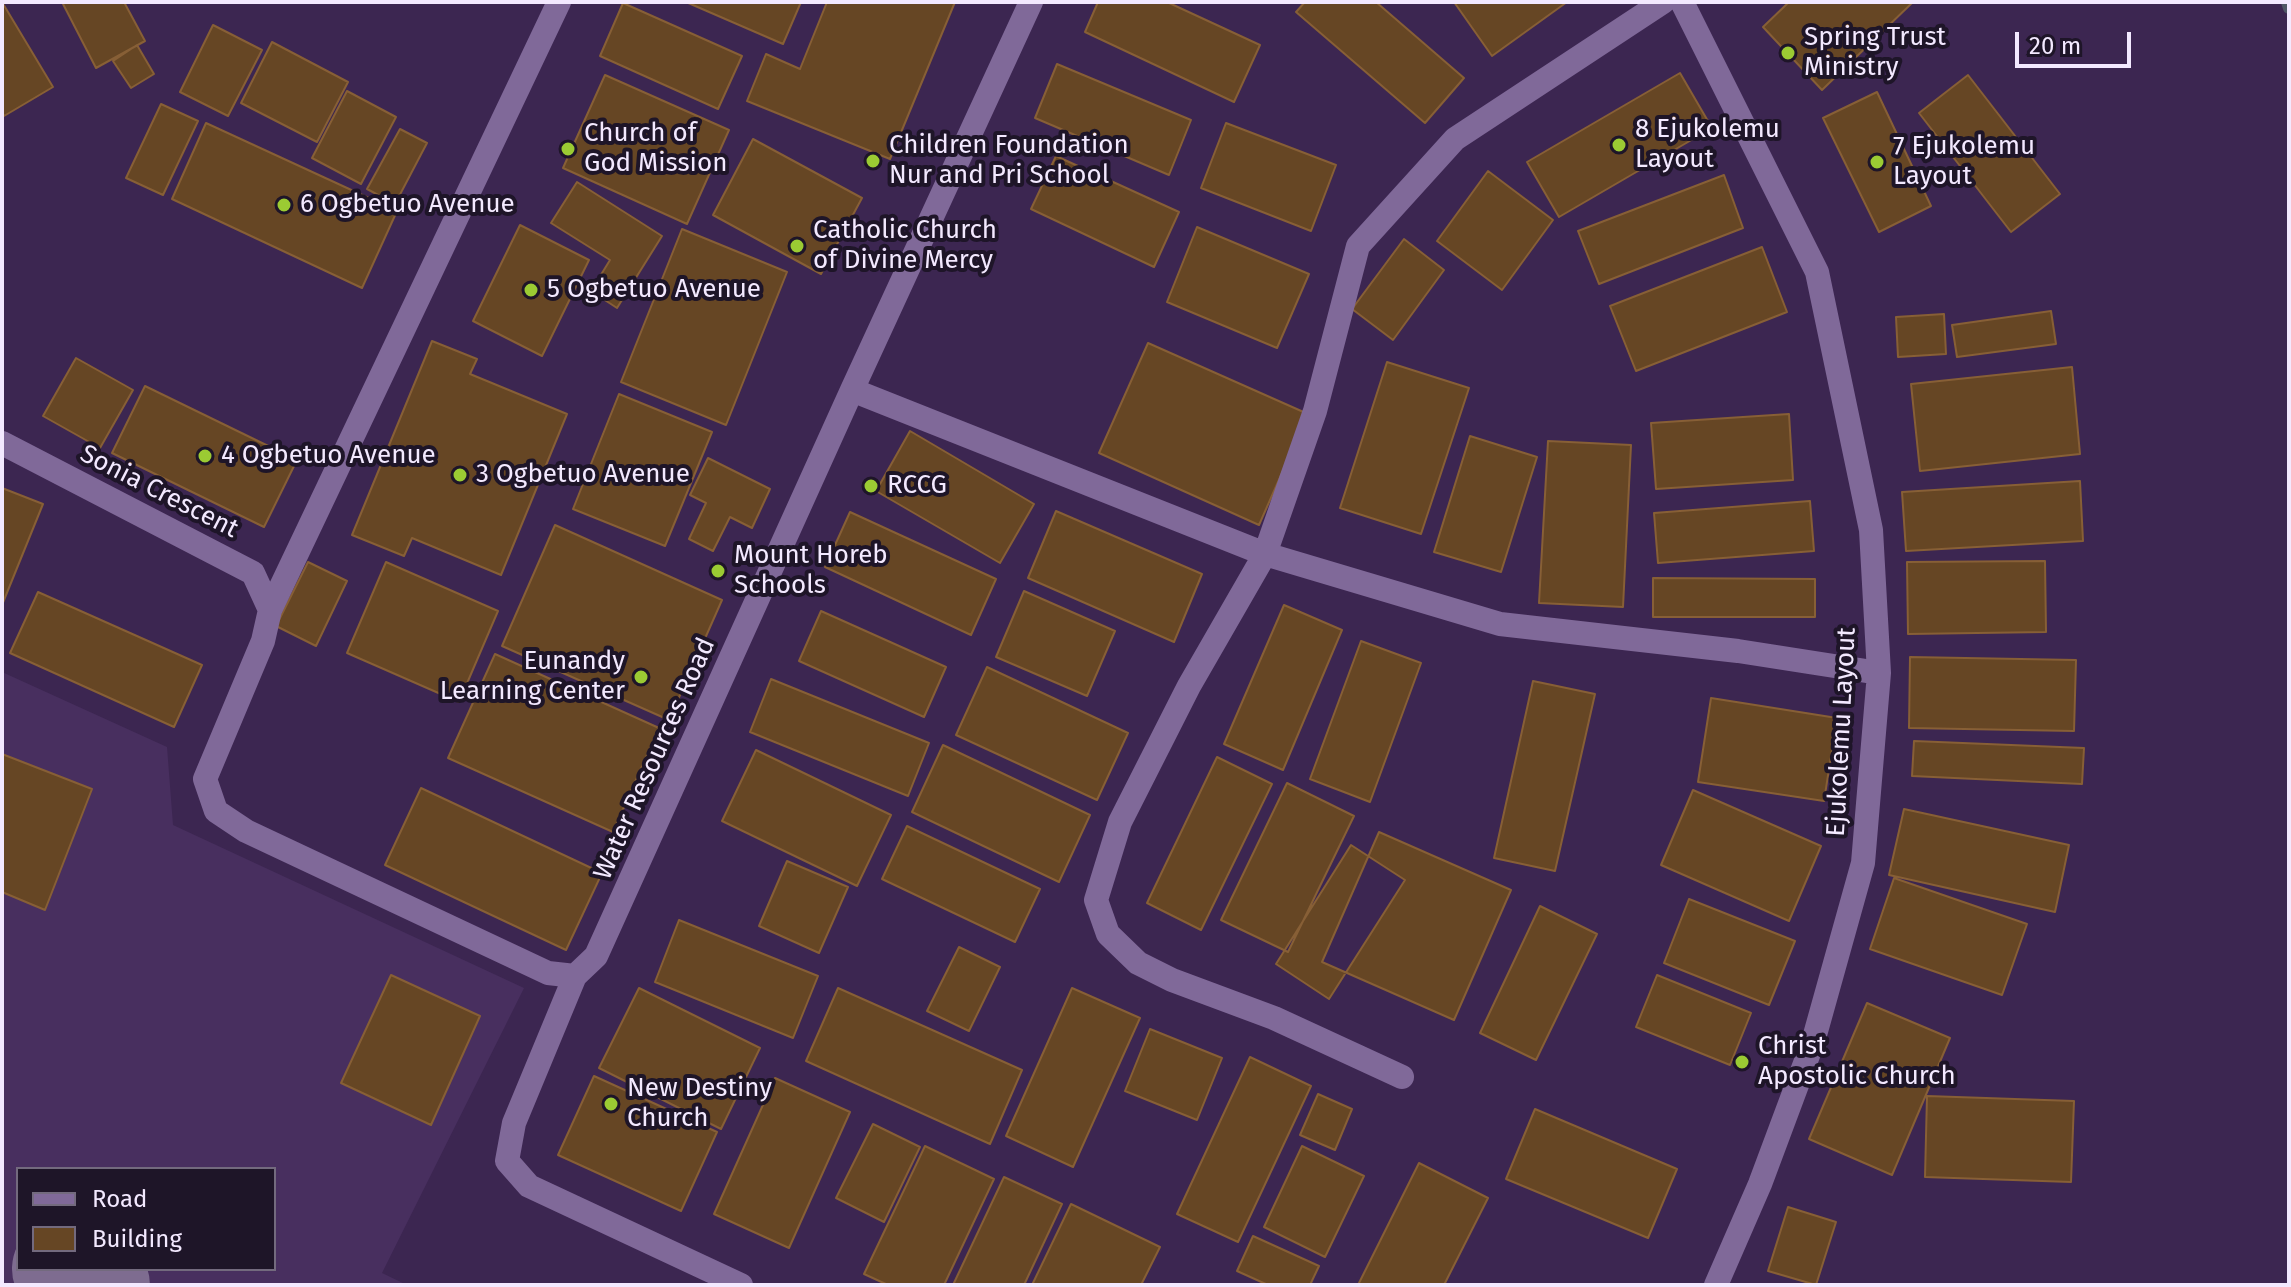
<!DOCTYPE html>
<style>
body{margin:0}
#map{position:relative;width:2291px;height:1287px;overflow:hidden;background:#3c2651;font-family:"Fira Sans",sans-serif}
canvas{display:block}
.frame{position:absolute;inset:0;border:4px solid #f3e9ff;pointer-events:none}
.legend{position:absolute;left:16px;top:1167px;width:260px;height:104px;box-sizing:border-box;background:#1e1528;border:2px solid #736a7e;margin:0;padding:10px 14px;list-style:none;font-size:24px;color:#f3e9ff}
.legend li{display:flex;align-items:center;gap:16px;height:40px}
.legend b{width:40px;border:2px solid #736a7e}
.scale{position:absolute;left:2015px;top:32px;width:116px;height:36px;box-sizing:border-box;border:4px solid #f3e9ff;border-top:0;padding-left:10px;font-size:24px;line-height:28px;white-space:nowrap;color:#f3e9ff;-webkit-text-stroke:6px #1e1528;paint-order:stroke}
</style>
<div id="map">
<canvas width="2291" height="1287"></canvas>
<div class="frame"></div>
<ul class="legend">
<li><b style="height:10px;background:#806999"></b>Road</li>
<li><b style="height:22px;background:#664624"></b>Building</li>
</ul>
<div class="scale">20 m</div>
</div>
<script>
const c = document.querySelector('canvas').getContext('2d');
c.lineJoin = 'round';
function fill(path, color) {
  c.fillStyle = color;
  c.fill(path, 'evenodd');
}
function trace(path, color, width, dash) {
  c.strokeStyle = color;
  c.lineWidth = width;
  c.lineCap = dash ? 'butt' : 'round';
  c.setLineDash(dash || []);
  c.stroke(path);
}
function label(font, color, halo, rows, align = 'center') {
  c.font = font + ' "Fira Sans",sans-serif';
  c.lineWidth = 8;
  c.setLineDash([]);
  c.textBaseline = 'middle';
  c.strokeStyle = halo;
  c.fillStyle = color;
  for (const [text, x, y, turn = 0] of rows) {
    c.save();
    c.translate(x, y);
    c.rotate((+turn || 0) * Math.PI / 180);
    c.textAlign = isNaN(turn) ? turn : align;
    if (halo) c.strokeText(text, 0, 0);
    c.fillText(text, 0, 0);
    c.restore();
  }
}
fill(new Path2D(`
 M 2,672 L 167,747 L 173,825 L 524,988 L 382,1273 L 407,1285 L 2,1285 ZM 18,1169 L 274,1169 L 274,1269 L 18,1269 Z`), '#482f5f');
trace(new Path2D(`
 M 2287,2 L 2289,8`), '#4f5766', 12);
trace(new Path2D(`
 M 64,1269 L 98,1285`), '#7e6c90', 104);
const building = new Path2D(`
 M 2,2 L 53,87 L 4,116 L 2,112 Z
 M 62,2 L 124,2 L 145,41 L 96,68 Z
 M 686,2 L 801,2 L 783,44 Z
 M 827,2 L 955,2 L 890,159 L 747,101 L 766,54 L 800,69 Z
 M 1098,2 L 1167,2 L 1260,45 L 1234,102 L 1085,32 Z
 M 1305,2 L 1376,2 L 1464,78 L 1425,123 L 1296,12 Z
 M 1454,2 L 1567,2 L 1492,56 Z
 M 1789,2 L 1913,2 L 1822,90 L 1763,27 Z
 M 623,3 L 742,56 L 718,109 L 600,56 Z
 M 213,25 L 262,50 L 228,116 L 180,92 Z
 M 272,42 L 348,82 L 317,142 L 241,103 Z
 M 137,45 L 154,74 L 131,88 L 113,61 Z
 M 1057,64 L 1191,120 L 1169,175 L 1035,118 Z
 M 1680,73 L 1712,128 L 1559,217 L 1527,162 Z
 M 605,75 L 729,130 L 687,224 L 563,168 Z
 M 1968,75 L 2060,194 L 2011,232 L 1919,113 Z
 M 347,91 L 396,117 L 361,184 L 312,158 Z
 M 1877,92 L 1931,206 L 1879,232 L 1823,118 Z
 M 161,104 L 198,121 L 163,195 L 126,178 Z
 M 206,123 L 397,211 L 362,288 L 172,199 Z
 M 1226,123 L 1336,165 L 1311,231 L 1201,188 Z
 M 400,129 L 427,143 L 395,204 L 367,189 Z
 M 753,139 L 862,198 L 821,274 L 713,215 Z
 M 1056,156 L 1179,212 L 1154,267 L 1031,209 Z
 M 1488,171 L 1553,220 L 1502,290 L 1437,241 Z
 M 1724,175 L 1743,228 L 1599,284 L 1578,231 Z
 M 577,182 L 662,236 L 617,308 L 591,291 L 610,260 L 551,223 Z
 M 520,225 L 589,260 L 542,356 L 473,321 Z
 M 1197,227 L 1309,274 L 1277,348 L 1167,302 Z
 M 682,229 L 787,272 L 726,425 L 621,382 Z
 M 1404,239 L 1444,270 L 1393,340 L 1352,309 Z
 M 1762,247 L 1787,312 L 1636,371 L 1610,306 Z
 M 2051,311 L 2056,344 L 1957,357 L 1952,325 Z
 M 1944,314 L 1946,354 L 1898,357 L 1896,317 Z
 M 432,341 L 477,359 L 470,374 L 567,414 L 501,575 L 412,538 L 404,556 L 352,535 Z
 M 1148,343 L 1308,414 L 1259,525 L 1099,453 Z
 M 76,358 L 133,390 L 100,448 L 43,416 Z
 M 1387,362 L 1469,388 L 1421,534 L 1340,508 Z
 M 2072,367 L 2080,454 L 1920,471 L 1911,384 Z
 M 145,386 L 297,460 L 264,527 L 112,453 Z
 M 619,394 L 712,432 L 665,546 L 573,509 Z
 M 1789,414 L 1793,480 L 1656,489 L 1651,423 Z
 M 910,431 L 1034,504 L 1000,563 L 876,491 Z
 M 1470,436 L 1537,457 L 1501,572 L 1434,552 Z
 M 1548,441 L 1631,445 L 1623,607 L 1539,603 Z
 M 708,458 L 770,489 L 752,528 L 730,517 L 713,551 L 689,539 L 706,503 L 690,495 Z
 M 2080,481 L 2083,541 L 1906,551 L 1902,492 Z
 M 2,488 L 43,504 L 2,605 Z
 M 1810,501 L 1814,551 L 1658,563 L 1654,513 Z
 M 1056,511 L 1202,574 L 1174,642 L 1028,578 Z
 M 850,512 L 996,579 L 971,635 L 825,567 Z
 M 555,525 L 722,600 L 669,720 L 502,646 Z
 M 2045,561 L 2046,632 L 1908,634 L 1907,562 Z
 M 308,562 L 347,581 L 316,646 L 276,626 Z
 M 386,562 L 498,611 L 459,702 L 347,653 Z
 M 1653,578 L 1815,579 L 1815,617 L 1653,617 Z
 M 1024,591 L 1115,631 L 1087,696 L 996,657 Z
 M 38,592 L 202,665 L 174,727 L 10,653 Z
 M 1284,605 L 1342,630 L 1283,770 L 1224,744 Z
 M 821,611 L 946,667 L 924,717 L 799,661 Z
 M 1361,641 L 1421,663 L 1370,802 L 1310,779 Z
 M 495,654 L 659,728 L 613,832 L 448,758 Z
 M 1910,657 L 2076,660 L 2074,731 L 1909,728 Z
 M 987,667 L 1128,733 L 1097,800 L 956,735 Z
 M 771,679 L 929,743 L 908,796 L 750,732 Z
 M 1533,681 L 1595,694 L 1555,871 L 1494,858 Z
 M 1711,698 L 1837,718 L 1824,801 L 1698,782 Z
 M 1914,741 L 2084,748 L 2082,784 L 1912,776 Z
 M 943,745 L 1090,815 L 1059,882 L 912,812 Z
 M 756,750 L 891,815 L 857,886 L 722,821 Z
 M 2,754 L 92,789 L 45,910 L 2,892 Z
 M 1217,757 L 1272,784 L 1201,930 L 1147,903 Z
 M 1287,783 L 1354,816 L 1288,952 L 1221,920 Z
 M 421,788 L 602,873 L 566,950 L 385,865 Z
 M 1693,790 L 1821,846 L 1789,921 L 1661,865 Z
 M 1904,809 L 2069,845 L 2055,912 L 1889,875 Z
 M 907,826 L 1040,889 L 1015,942 L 882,879 Z
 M 1379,832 L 1511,890 L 1454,1020 L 1322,962 Z
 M 1351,845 L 1405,880 L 1329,999 L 1276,964 Z
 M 787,861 L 848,887 L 819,953 L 759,926 Z
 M 1894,878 L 2027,924 L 2002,995 L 1870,949 Z
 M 1689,899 L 1795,941 L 1769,1005 L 1664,963 Z
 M 1540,906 L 1597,934 L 1536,1060 L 1480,1033 Z
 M 679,920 L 818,976 L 793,1038 L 655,982 Z
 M 959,947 L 1000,967 L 969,1031 L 927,1011 Z
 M 391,975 L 480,1016 L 431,1125 L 341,1083 Z
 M 1657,975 L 1751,1013 L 1730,1065 L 1636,1027 Z
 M 639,988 L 760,1048 L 721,1129 L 599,1068 Z
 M 838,988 L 1022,1070 L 990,1144 L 806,1061 Z
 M 1072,988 L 1140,1018 L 1073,1167 L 1006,1136 Z
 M 1867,1003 L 1950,1038 L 1892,1175 L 1809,1139 Z
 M 1150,1029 L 1222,1058 L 1197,1120 L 1125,1091 Z
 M 1250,1057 L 1311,1086 L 1238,1242 L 1177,1214 Z
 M 594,1076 L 717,1132 L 681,1211 L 558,1155 Z
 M 775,1078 L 850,1112 L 789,1248 L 714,1214 Z
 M 1318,1094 L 1352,1109 L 1335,1150 L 1300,1135 Z
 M 1927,1096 L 2074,1101 L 2071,1182 L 1925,1177 Z
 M 1535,1109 L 1677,1169 L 1648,1238 L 1506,1179 Z
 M 873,1124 L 920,1147 L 884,1222 L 836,1198 Z
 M 925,1146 L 994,1179 L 944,1285 L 888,1285 L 864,1274 Z
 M 1302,1146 L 1364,1176 L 1325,1257 L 1264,1227 Z
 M 1419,1163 L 1488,1198 L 1444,1285 L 1358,1285 Z
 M 1004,1177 L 1062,1204 L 1024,1285 L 953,1285 Z
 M 1071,1204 L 1160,1247 L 1141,1285 L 1032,1285 Z
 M 1788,1207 L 1836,1222 L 1816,1285 L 1768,1271 Z
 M 1253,1236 L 1319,1266 L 1310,1285 L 1268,1285 L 1237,1271 Z`);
fill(building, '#664624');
trace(building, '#875f36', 2);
trace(new Path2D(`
 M 559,2 L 270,610 L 263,641 L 205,779 L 216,811 L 246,831 L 548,973 L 575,976 L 596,956 L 852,390 L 1031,2
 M 1682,2 L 1817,272 L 1871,530 L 1879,673 L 1863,863 L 1813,1042 L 1760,1184 L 1716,1285
 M 852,390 L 1265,554 L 1500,624 L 1738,651 L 1879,673
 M 2,443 L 253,573 L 270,610
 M 575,976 L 514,1123 L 507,1161 L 529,1186 L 741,1285
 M 1402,1077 L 1274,1018 L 1172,980 L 1138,963 L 1108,934 L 1096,900 L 1120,822 L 1189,686 L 1265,554 L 1315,411 L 1358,246 L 1455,139 L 1663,2`), '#806999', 24);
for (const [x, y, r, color] of [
 [1788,53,8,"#9bcb33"],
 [1619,145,8,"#9bcb33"],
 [568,149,8,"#9bcb33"],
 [873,161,8,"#9bcb33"],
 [1877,162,8,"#9bcb33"],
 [284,205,8,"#9bcb33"],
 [797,246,8,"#9bcb33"],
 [531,290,8,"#9bcb33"],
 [205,456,8,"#9bcb33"],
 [460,475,8,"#9bcb33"],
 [871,486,8,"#9bcb33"],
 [718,571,8,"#9bcb33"],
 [641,677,8,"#9bcb33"],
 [1742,1062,8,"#9bcb33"],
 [611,1104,8,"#9bcb33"]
]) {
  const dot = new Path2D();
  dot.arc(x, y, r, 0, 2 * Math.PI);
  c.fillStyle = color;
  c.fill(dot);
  trace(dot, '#1e1528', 3);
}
label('26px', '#f3e9ff', '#1e1528', [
 ["Spring Trust",1804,38],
 ["Ministry",1804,68],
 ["8 Ejukolemu",1635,130],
 ["Layout",1635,160],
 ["Church of",584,134],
 ["God Mission",584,164],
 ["Children Foundation",889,146],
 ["Nur and Pri School",889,176],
 ["7 Ejukolemu",1893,147],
 ["Layout",1893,177],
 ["6 Ogbetuo Avenue",300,205],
 ["Catholic Church",813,231],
 ["of Divine Mercy",813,261],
 ["5 Ogbetuo Avenue",547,290],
 ["4 Ogbetuo Avenue",221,456],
 ["3 Ogbetuo Avenue",476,475],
 ["RCCG",887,486],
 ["Mount Horeb",734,556],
 ["Schools",734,586],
 ["Eunandy",625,662,"right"],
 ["Learning Center",625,692,"right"],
 ["Christ",1758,1047],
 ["Apostolic Church",1758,1077],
 ["New Destiny",627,1089],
 ["Church",627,1119]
], 'left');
label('26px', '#f3e9ff', '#1e1528', [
 ["Sonia Crescent",159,492,27],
 ["Ejukolemu Layout",1842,732,-87],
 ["Water Resources Road",655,759,-66]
]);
</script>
